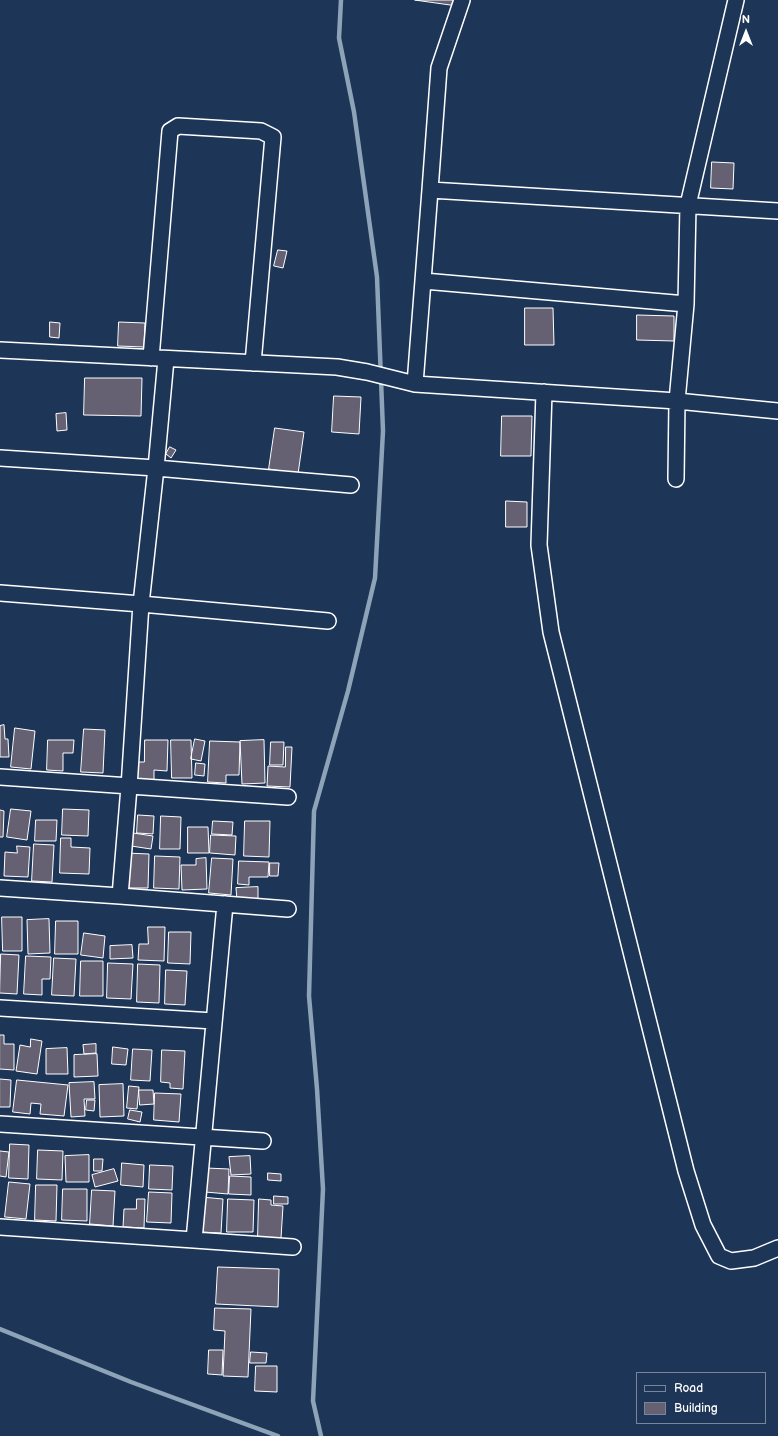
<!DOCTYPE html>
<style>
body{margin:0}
#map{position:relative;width:778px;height:1436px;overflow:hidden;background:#1d3557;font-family:"Balsamiq Sans",sans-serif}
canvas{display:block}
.legend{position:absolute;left:636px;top:1372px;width:130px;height:52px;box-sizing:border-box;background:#1d3557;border:1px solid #77869a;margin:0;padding:5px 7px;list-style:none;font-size:12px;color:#fff}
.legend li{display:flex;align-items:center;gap:8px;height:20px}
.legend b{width:20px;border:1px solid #77869a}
.north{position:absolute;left:726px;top:12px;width:40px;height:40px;-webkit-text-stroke:3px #1d3557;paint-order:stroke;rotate:0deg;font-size:11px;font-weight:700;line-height:16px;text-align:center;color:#fff}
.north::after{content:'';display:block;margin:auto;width:14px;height:18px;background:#fff;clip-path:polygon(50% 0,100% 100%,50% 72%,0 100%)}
</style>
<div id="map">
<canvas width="778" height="1436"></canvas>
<ul class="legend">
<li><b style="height:5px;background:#1d3557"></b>Road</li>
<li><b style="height:11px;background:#656172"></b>Building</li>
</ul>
<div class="north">N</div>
</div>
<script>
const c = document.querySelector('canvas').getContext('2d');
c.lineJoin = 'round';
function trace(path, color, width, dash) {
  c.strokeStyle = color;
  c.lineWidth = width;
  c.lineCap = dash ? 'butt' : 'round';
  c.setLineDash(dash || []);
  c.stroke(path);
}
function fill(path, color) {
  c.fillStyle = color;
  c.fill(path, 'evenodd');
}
trace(new Path2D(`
 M 0,1329 L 131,1382 L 278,1436
 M 321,1436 L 313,1401 L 323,1189 L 317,1089 L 309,996 L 314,811 L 348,691 L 375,578 L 383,431 L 377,277 L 354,112 L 339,38 L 341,0`), '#8da3b8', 4.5);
const building = new Path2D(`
 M 415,0 L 454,0 L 453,5 Z
 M 712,162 L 734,163 L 733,189 L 711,188 Z
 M 278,250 L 287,251 L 283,268 L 274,266 Z
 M 525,308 L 553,308 L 554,345 L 525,345 Z
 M 637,315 L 674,316 L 674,341 L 637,340 Z
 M 50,322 L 60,323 L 59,338 L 50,337 Z
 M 119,322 L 145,323 L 144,347 L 118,346 Z
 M 85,378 L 142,378 L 141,416 L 84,415 Z
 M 334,396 L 361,397 L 359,434 L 332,432 Z
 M 66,413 L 67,430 L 57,431 L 56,414 Z
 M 502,416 L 532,416 L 531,456 L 501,456 Z
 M 275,428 L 304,432 L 298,474 L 269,469 Z
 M 170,447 L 176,450 L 171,458 L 166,454 Z
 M 506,501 L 527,502 L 527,527 L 506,527 Z
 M 4,725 L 5,739 L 8,739 L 9,757 L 0,757 L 0,726 Z
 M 15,728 L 35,731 L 31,769 L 11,767 Z
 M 84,729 L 105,730 L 103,773 L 81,772 Z
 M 195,739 L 205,741 L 201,761 L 191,759 Z
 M 48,740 L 74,740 L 73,753 L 63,753 L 63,771 L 47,770 Z
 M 145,740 L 168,740 L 167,771 L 154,770 L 154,780 L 135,779 L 136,762 L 144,762 Z
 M 171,740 L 191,740 L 192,778 L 172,778 Z
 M 264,740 L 265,783 L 242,784 L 240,741 Z
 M 210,741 L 240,742 L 239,775 L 226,775 L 226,783 L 208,782 Z
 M 271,742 L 284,742 L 283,765 L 270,765 Z
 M 286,747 L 292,747 L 290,787 L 267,786 L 268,766 L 285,767 Z
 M 196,763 L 205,764 L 204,776 L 195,775 Z
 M 11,809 L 31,811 L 27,840 L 7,837 Z
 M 63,809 L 89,810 L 88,836 L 62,835 Z
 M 0,810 L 4,811 L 3,837 L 0,837 Z
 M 138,815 L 154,816 L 153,834 L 137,833 Z
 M 161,816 L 181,817 L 180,849 L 160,849 Z
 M 36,820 L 57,820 L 56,841 L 35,841 Z
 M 213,821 L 233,822 L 232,835 L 212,834 Z
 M 245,821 L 270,821 L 269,857 L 244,856 Z
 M 188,827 L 208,827 L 209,853 L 188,853 Z
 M 133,833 L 153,836 L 151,849 L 131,846 Z
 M 211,835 L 236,836 L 235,855 L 210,853 Z
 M 61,838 L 71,838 L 71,847 L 90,848 L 89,874 L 60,873 Z
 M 34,844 L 54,845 L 52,882 L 32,881 Z
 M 17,846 L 30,847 L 28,877 L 4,876 L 5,852 L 17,853 Z
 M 126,853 L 149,854 L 148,888 L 125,888 Z
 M 155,856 L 180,857 L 179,889 L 154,888 Z
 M 206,858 L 207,889 L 182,890 L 181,865 L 196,865 L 196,859 Z
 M 212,858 L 233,859 L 231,895 L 209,893 Z
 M 239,861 L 269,862 L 268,877 L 249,877 L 249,885 L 238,884 Z
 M 270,863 L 279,863 L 278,876 L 270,876 Z
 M 258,887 L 258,899 L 237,900 L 236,888 Z
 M 2,917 L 22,917 L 22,951 L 3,951 Z
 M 49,919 L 50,953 L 28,954 L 27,920 Z
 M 56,921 L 78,921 L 78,954 L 55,954 Z
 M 148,927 L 165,927 L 164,961 L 138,960 L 139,944 L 148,944 Z
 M 169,932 L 191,932 L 190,964 L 168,963 Z
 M 84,933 L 105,936 L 103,958 L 81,955 Z
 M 132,945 L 133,958 L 110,959 L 110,946 Z
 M 1,954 L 19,955 L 17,994 L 0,993 Z
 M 26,956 L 51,957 L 50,979 L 42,979 L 42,995 L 24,994 Z
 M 54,958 L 76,959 L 74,996 L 52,995 Z
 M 81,961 L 103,961 L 103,996 L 80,996 Z
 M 108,963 L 133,964 L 131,999 L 107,998 Z
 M 138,964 L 160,965 L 159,1003 L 137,1002 Z
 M 166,970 L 187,971 L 185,1005 L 165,1004 Z
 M 0,1035 L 4,1035 L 4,1044 L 14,1044 L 14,1070 L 0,1069 Z
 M 31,1039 L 42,1041 L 37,1074 L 16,1071 L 20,1045 L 30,1047 Z
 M 96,1044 L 96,1053 L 84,1054 L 83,1045 Z
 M 113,1047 L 128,1049 L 126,1065 L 112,1064 Z
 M 67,1048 L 68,1074 L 46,1074 L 46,1049 Z
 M 133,1049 L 152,1050 L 150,1081 L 131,1080 Z
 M 162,1050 L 185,1051 L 183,1089 L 170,1088 L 170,1083 L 161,1082 Z
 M 97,1054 L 98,1076 L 74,1077 L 74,1055 Z
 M 0,1079 L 11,1080 L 10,1107 L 0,1107 Z
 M 17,1080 L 68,1085 L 64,1116 L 40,1114 L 41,1104 L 31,1103 L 30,1114 L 13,1112 Z
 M 94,1082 L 95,1099 L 84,1099 L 85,1116 L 71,1117 L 69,1083 Z
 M 123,1084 L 124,1116 L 100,1117 L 99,1085 Z
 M 129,1086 L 139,1087 L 137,1109 L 127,1108 Z
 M 139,1090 L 153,1090 L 154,1104 L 140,1105 Z
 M 155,1093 L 181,1094 L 179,1122 L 154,1120 Z
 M 87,1100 L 95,1100 L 94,1111 L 86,1110 Z
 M 130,1110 L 142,1112 L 140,1122 L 128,1119 Z
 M 10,1144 L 29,1145 L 28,1179 L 9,1178 Z
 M 38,1150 L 63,1151 L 62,1180 L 37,1179 Z
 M 0,1151 L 9,1152 L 6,1177 L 0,1176 Z
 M 89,1155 L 89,1182 L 66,1182 L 65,1156 Z
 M 250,1156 L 251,1174 L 231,1175 L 229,1157 Z
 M 94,1159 L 103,1159 L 102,1171 L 94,1171 Z
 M 122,1163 L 144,1165 L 143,1187 L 121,1185 Z
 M 150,1165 L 173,1166 L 172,1190 L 149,1189 Z
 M 206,1168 L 229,1169 L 228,1194 L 205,1192 Z
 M 114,1169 L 118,1181 L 95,1187 L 92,1175 Z
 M 268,1173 L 281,1174 L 281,1181 L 268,1180 Z
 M 230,1176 L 251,1177 L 251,1195 L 229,1194 Z
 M 9,1182 L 30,1184 L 26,1219 L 5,1217 Z
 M 36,1185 L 57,1185 L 56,1221 L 35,1220 Z
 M 63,1189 L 87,1189 L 87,1221 L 62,1220 Z
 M 92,1190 L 115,1191 L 113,1226 L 90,1224 Z
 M 149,1192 L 172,1193 L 171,1223 L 147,1222 Z
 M 274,1196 L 288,1197 L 288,1204 L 274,1204 Z
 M 201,1197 L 223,1199 L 221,1233 L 199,1232 Z
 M 137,1199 L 145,1199 L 144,1228 L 123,1227 L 124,1209 L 136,1209 Z
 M 228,1199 L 254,1200 L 253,1232 L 227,1232 Z
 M 259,1199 L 271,1200 L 271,1205 L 283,1206 L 281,1238 L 258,1237 Z
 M 218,1267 L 279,1269 L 278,1307 L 216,1304 Z
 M 215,1308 L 251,1309 L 248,1377 L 223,1376 L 225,1331 L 214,1330 Z
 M 209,1350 L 223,1350 L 222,1375 L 208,1374 Z
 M 251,1352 L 267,1353 L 266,1363 L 250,1363 Z
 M 256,1366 L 277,1366 L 277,1392 L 255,1391 Z`);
fill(building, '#656172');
trace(building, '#fff', 1);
const minor = new Path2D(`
 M 430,190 L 439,68 L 462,0
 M 424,281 L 686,304 L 688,205 L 736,0
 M 0,350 L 337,367 L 367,372 L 415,384 L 677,401 L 778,411
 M 151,358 L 170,131 L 178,126 L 261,131 L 273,137 L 253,363
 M 166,359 L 156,468 L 141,604 L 129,787 L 120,896 L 288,909
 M 415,384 L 430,190 L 778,211
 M 544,392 L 539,545 L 551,632 L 686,1171 L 703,1225 L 719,1256 L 731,1261 L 754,1258 L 778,1248
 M 0,458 L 156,468 L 351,485
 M 676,479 L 677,401 L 686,304
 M 0,593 L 141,604 L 328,621
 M 0,777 L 288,797
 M 0,888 L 120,896
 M 0,1008 L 214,1021
 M 0,1124 L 263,1141
 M 0,1227 L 194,1240 L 225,904
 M 194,1240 L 293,1247`);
trace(minor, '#fff', 18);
trace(minor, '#1d3557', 15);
</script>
